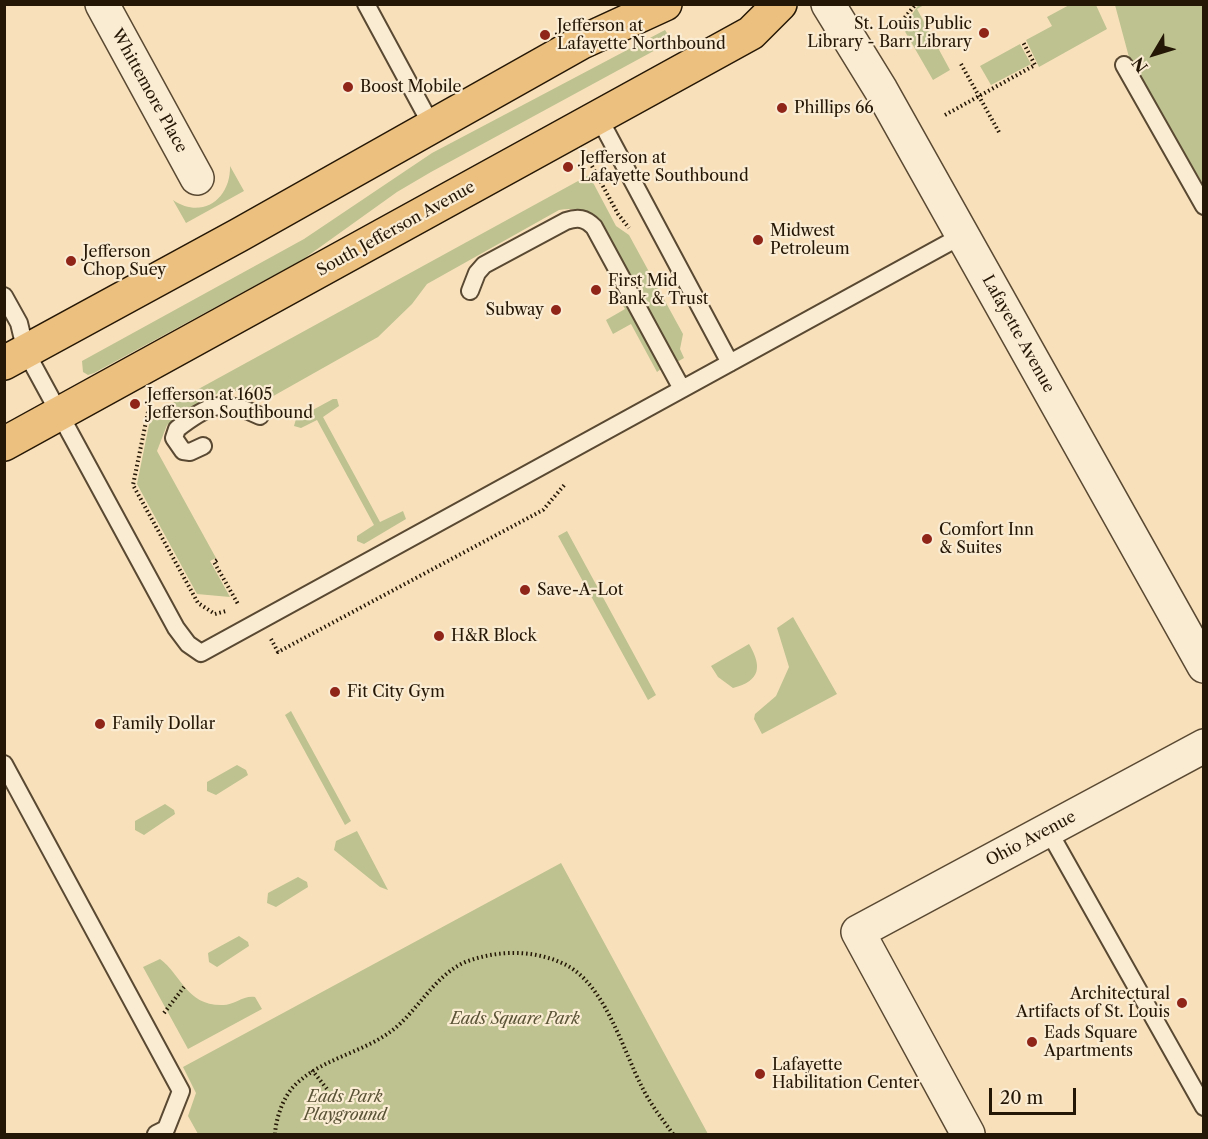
<!DOCTYPE html>
<style>
body{margin:0}
#map{position:relative;width:1208px;height:1139px;overflow:hidden;background:#f8e0bb;font-family:"Libre Caslon Text",serif}
canvas{display:block}
.frame{position:absolute;inset:0;border:6px solid #251705;pointer-events:none}
.north{position:absolute;left:1124px;top:24px;width:60px;height:60px;-webkit-text-stroke:4px #faebd3;paint-order:stroke;rotate:232deg;font-size:16px;font-weight:700;line-height:24px;text-align:center;color:#251705}
.north::after{content:'';display:block;margin:auto;width:21px;height:27px;background:#251705;clip-path:polygon(50% 0,100% 100%,50% 72%,0 100%)}
.scale{position:absolute;left:989px;top:1088px;width:87px;height:27px;box-sizing:border-box;border:3px solid #251705;border-top:0;padding-left:8px;font-size:18px;line-height:21px;white-space:nowrap;color:#251705;-webkit-text-stroke:4px #faebd3;paint-order:stroke}
</style>
<div id="map">
<canvas width="1208" height="1139"></canvas>
<div class="frame"></div>
<div class="north">N</div>
<div class="scale">20 m</div>
</div>
<script>
const c = document.querySelector('canvas').getContext('2d');
c.lineJoin = 'round';
function fill(path, color) {
  c.fillStyle = color;
  c.fill(path, 'evenodd');
}
function trace(path, color, width, dash) {
  c.strokeStyle = color;
  c.lineWidth = width;
  c.lineCap = dash ? 'butt' : 'round';
  c.setLineDash(dash || []);
  c.stroke(path);
}
function label(font, color, halo, rows, align = 'center') {
  c.font = font + ' "Libre Caslon Text",serif';
  c.lineWidth = 4.5;
  c.setLineDash([]);
  c.textBaseline = 'middle';
  c.strokeStyle = halo;
  c.fillStyle = color;
  for (const [text, x, y, turn = 0] of rows) {
    c.save();
    c.translate(x, y);
    c.rotate((+turn || 0) * Math.PI / 180);
    c.textAlign = isNaN(turn) ? turn : align;
    if (halo) c.strokeText(text, 0, 0);
    c.fillText(text, 0, 0);
    c.restore();
  }
}
fill(new Path2D(`
 M 919,4 L 924,5 L 917,9 L 950,70 L 933,80 L 903,28 Z
 M 1071,4 L 1096,5 L 1107,29 L 1039,67 L 1026,40 L 1052,26 L 1047,17 Z
 M 1115,5 L 1203,5 L 1203,184 L 1130,61 Z
 M 665,30 L 672,41 L 431,172 L 397,192 L 302,260 L 94,373 L 88,375 L 83,372 L 82,361 L 304,239 L 432,153 Z
 M 1020,44 L 1031,64 L 991,85 L 980,66 Z
 M 230,166 L 244,191 L 186,223 L 173,200 C 202,220 231,199 230,166 Z
 M 589,175 L 616,226 L 629,235 L 683,334 L 680,349 L 684,358 L 677,362 L 600,220 C 589,210 573,207 559,210 L 427,284 L 412,304 L 378,337 L 268,399 L 231,390 L 220,392 L 167,425 L 157,451 L 216,558 L 210,561 L 230,597 L 197,594 L 137,484 L 151,415 Z
 M 621,294 L 661,369 L 657,372 L 631,324 L 613,334 L 606,320 L 625,309 L 618,296 Z
 M 333,399 L 337,399 L 339,406 L 323,417 L 380,522 L 403,511 L 406,519 L 364,544 L 357,541 L 357,536 L 374,525 L 317,420 L 301,428 L 294,426 L 296,419 Z
 M 567,531 L 656,695 L 648,700 L 558,536 Z
 M 793,617 L 837,694 L 762,734 L 754,719 L 755,714 L 776,696 L 789,667 L 777,628 Z
 M 749,644 C 762,666 761,681 733,688 L 718,677 L 711,666 Z
 M 291,711 L 351,821 L 345,825 L 285,715 Z
 M 237,765 L 246,770 L 248,775 L 216,795 L 207,791 L 207,782 Z
 M 165,804 L 174,810 L 175,814 L 144,835 L 135,830 L 135,821 Z
 M 357,831 L 388,890 L 380,887 L 334,850 L 336,841 Z
 M 561,863 L 708,1134 L 198,1134 L 188,1116 L 196,1093 L 183,1067 Z
 M 298,877 L 307,882 L 308,887 L 276,907 L 267,903 L 268,893 Z
 M 239,936 L 248,942 L 249,946 L 217,967 L 209,962 L 208,953 Z
 M 160,959 C 181,974 186,1006 223,1005 C 234,1005 244,995 255,997 L 262,1009 L 188,1049 L 143,967 Z`), '#bdc290');
const lane = new Path2D(`
 M 366,4 L 432,126
 M 1124,65 L 1204,206
 M 599,118 L 730,363
 M 470,291 L 477,273 L 484,265 L 566,221 C 578,217 585,218 594,227 L 682,389
 M 4,296 L 19,323 L 26,352 L 176,628 L 188,644 L 201,653 L 963,235
 M 203,446 L 190,452 L 183,451 L 174,438 L 177,429 C 209,404 223,398 260,416
 M 4,764 L 181,1091 L 166,1129 L 156,1134
 M 1048,830 L 1204,1107`);
const street = new Path2D(`
 M 102,4 L 197,178
 M 828,4 L 881,90 L 1204,666
 M 968,1134 L 858,932 L 1204,746`);
const primary = new Path2D(`
 M 4,363 L 239,235 L 580,43 L 665,4
 M 4,444 L 751,33 L 780,4`);
trace(lane, '#5a4932', 20);
trace(street, '#5a4932', 36);
trace(primary, '#251705', 36);
trace(new Path2D(`
 M 896,28 L 916,4
 M 961,64 L 1000,134
 M 945,115 L 1035,65 L 1023,42
 M 592,166 L 618,214 L 629,228
 M 148,412 L 133,485 L 198,603 L 215,614 L 226,611
 M 217,560 L 214,562 L 238,604
 M 271,639 L 278,652 L 543,510 L 566,483
 M 164,1013 L 184,987
 M 312,1070 L 327,1089
 M 275,1134 C 276,1118 283,1097 295,1085 C 324,1057 364,1053 394,1029 C 420,1008 438,970 471,960 C 501,950 535,950 564,964 C 605,983 623,1051 643,1089 C 651,1105 663,1120 673,1134`), '#251705', 4, [1.5, 3]);
trace(lane, '#faebd3', 16);
trace(street, '#faebd3', 33);
trace(primary, '#ecc07e', 33);
for (const [x, y, r, color] of [
 [984,33,6,"#8f2418"],
 [545,35,6,"#8f2418"],
 [348,87,6,"#8f2418"],
 [782,108,6,"#8f2418"],
 [568,167,6,"#8f2418"],
 [758,240,6,"#8f2418"],
 [71,261,6,"#8f2418"],
 [596,290,6,"#8f2418"],
 [556,310,6,"#8f2418"],
 [135,404,6,"#8f2418"],
 [927,539,6,"#8f2418"],
 [525,590,6,"#8f2418"],
 [439,636,6,"#8f2418"],
 [335,692,6,"#8f2418"],
 [100,724,6,"#8f2418"],
 [1182,1003,6,"#8f2418"],
 [1032,1042,6,"#8f2418"],
 [760,1074,6,"#8f2418"]
]) {
  const dot = new Path2D();
  dot.arc(x, y, r, 0, 2 * Math.PI);
  c.fillStyle = color;
  c.fill(dot);
  trace(dot, '#faebd3', 2);
}
label('16px', '#251705', '#faebd3', [
 ["St. Louis Public",972,24,"right"],
 ["Library - Barr Library",972,42,"right"],
 ["Jefferson at",557,26],
 ["Lafayette Northbound",557,44],
 ["Boost Mobile",360,87],
 ["Phillips 66",794,108],
 ["Jefferson at",580,158],
 ["Lafayette Southbound",580,176],
 ["Midwest",770,231],
 ["Petroleum",770,249],
 ["Jefferson",83,252],
 ["Chop Suey",83,270],
 ["First Mid",608,281],
 ["Bank & Trust",608,299],
 ["Subway",544,310,"right"],
 ["Jefferson at 1605",147,395],
 ["Jefferson Southbound",147,413],
 ["Comfort Inn",939,530],
 ["& Suites",939,548],
 ["Save-A-Lot",537,590],
 ["H&R Block",451,636],
 ["Fit City Gym",347,692],
 ["Family Dollar",112,724],
 ["Architectural",1170,994,"right"],
 ["Artifacts of St. Louis",1170,1012,"right"],
 ["Eads Square",1044,1033],
 ["Apartments",1044,1051],
 ["Lafayette",772,1065],
 ["Habilitation Center",772,1083]
], 'left');
label('16px', '#251705', '#faebd3', [
 ["Whittemore Place",149,91,61],
 ["South Jefferson Avenue",396,229,-29],
 ["Lafayette Avenue",1018,334,61],
 ["Ohio Avenue",1031,839,-28]
]);
label('italic 16px', '#5a5336', '#faebd3', [
 ["Eads Square Park",515,1019],
 ["Eads Park",345,1097],
 ["Playground",345,1115]
]);
</script>
